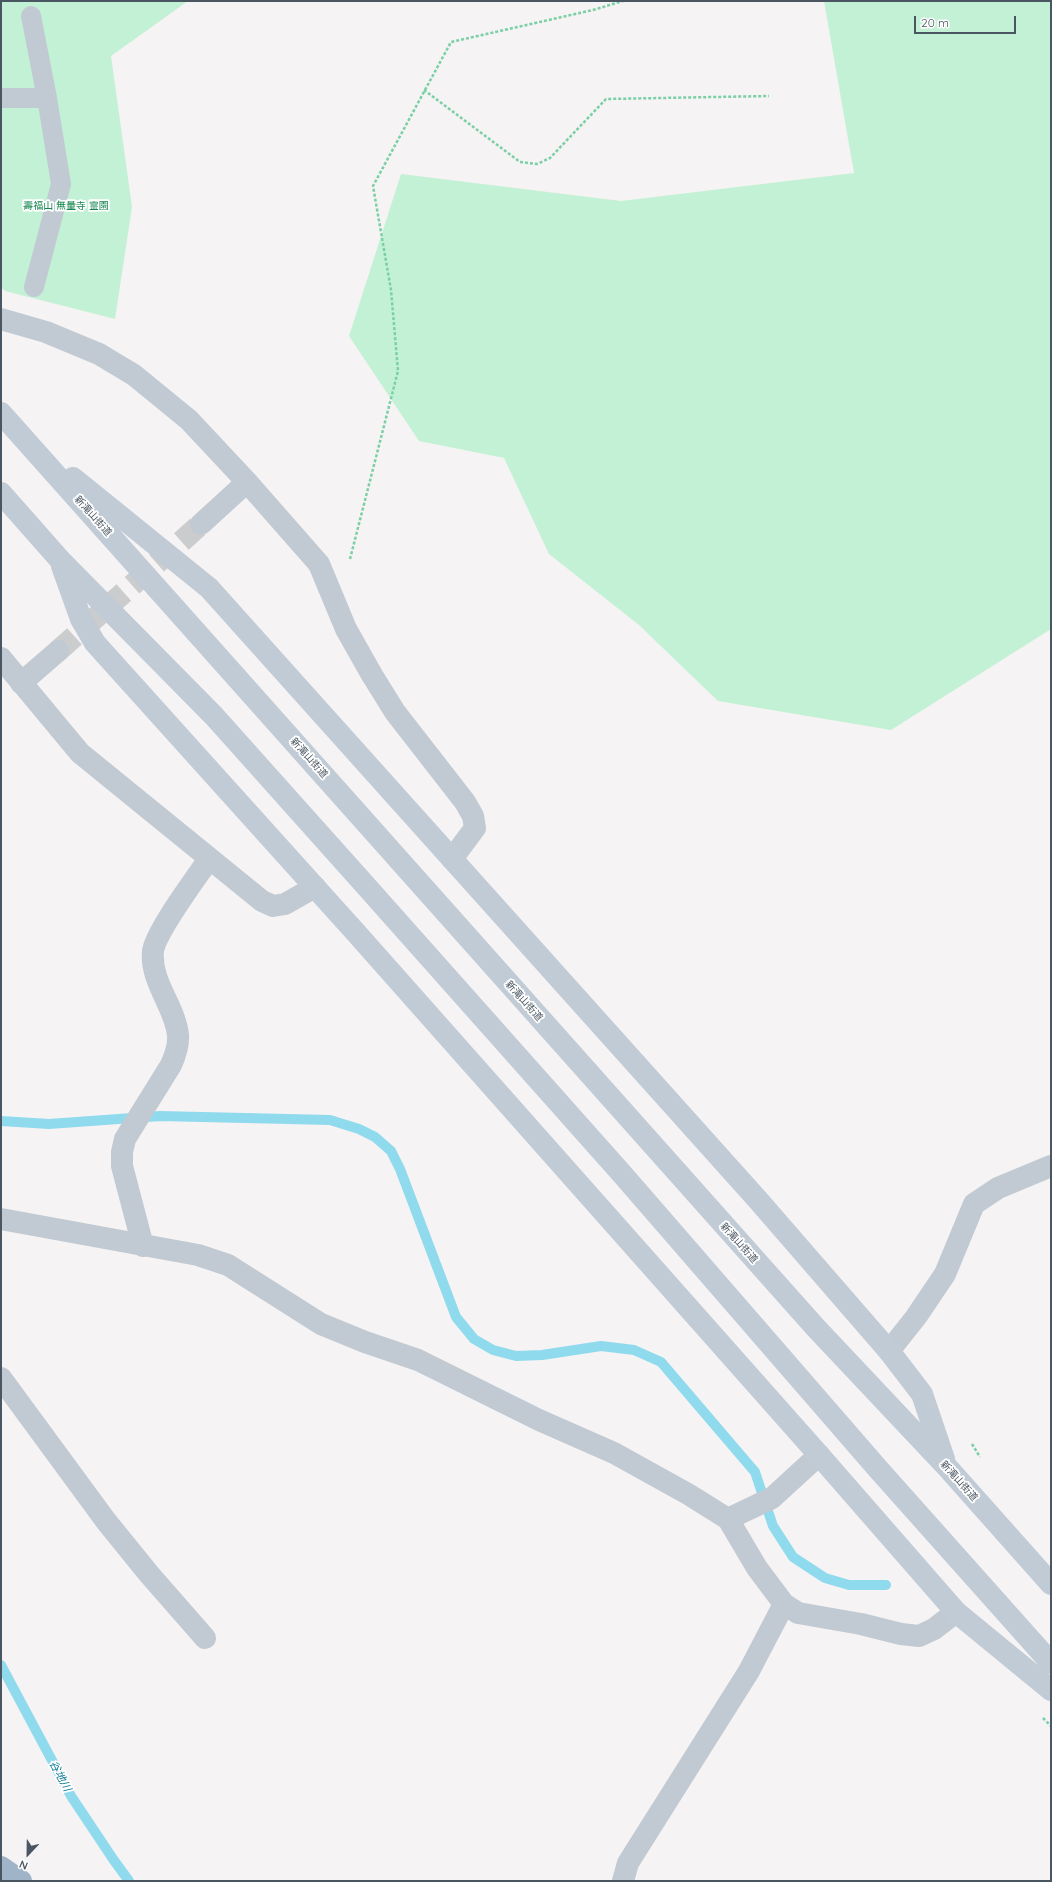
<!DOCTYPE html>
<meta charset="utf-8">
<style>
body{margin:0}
#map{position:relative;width:1052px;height:1882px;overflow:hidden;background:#f5f3f3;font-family:Quicksand,sans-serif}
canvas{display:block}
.frame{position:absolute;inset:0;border:2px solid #4a5661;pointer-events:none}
.north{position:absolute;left:8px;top:1834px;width:40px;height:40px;-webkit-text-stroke:3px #fff;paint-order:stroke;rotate:202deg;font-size:11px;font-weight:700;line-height:16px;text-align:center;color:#4a5661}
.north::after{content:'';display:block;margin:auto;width:14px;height:18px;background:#4a5661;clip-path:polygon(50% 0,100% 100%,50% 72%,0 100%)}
.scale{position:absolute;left:914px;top:16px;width:102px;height:18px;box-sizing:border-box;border:2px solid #4a5661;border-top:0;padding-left:5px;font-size:12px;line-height:14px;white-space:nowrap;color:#4a5661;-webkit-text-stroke:3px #fff;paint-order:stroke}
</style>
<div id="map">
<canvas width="1052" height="1882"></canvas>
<div class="frame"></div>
<div class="north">N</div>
<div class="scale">20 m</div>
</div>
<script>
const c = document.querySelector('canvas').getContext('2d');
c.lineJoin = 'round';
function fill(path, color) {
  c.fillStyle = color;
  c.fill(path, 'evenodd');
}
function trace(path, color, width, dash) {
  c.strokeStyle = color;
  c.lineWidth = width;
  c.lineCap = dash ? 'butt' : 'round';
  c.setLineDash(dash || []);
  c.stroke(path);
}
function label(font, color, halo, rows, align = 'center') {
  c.font = font + ' Quicksand,"Noto Sans JP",sans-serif';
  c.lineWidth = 3.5;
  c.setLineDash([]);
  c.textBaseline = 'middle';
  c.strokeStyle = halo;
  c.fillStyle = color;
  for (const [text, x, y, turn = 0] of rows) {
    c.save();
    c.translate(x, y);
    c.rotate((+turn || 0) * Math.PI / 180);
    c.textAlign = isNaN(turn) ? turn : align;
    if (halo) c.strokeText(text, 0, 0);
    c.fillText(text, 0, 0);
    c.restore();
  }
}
fill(new Path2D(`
 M 1,1 L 188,1 L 111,56 L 132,207 L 115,319 L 5,291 L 1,287 Z
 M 824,1 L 1051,1 L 1051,629 L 891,730 L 718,701 L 639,625 L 549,554 L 504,458 L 419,441 L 349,336 L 401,174 L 621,201 L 854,173 Z`), '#c3f1d5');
trace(new Path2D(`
 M 1,1121 L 49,1124 L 160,1116 L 330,1120 L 359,1129 L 375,1137 L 391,1151 L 400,1169 L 456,1317 L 474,1339 L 493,1350 L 516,1356 L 542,1355 L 601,1346 L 634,1350 L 661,1362 L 755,1472 L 773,1526 L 793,1557 L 825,1578 L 849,1585 L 886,1585
 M 1,1665 L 71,1796 L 113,1859 L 129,1881`), '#90daee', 10);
trace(new Path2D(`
 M 58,651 L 201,524`), '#caccce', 22, [22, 11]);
trace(new Path2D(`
 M 424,90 L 520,162 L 537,164 L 550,158 L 606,99 L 769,96
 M 350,559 L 398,371 L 391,290 L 373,186 L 451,42 L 593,10 L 623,1
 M 972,1444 L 980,1457
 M 1043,1718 L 1051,1726`), '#7ad0a6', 2.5, [3, 2]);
trace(new Path2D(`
 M 31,16 L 47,98 L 61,184 L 34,287
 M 1,98 L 47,98`), '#c1cad2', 20);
trace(new Path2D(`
 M 1,319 L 46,332 L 99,354 L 134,375 L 189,420 L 247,482 L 319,564 L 346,629 L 372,675 L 395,712 L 465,802 L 473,816 L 475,828 L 452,859
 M 201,524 L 247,482
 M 1,658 L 80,753 L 262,901 L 273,906 L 285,904 L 315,887
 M 21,683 L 58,651
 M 1,1219 L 198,1255 L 228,1265 L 321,1324 L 365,1342 L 418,1360 L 539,1420 L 614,1453 L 688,1494 L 728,1519 L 757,1568 L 784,1604 L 798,1613 L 861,1624 L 901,1634 L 919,1636 L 934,1629 L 956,1612
 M 143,1246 L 122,1166 L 122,1152 L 125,1139 L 171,1065 C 175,1056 179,1046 178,1035 C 175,1006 150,982 153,951 C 156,931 196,878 209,859
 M 889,1351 L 916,1317 L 945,1274 L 974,1204 L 998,1188 L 1051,1166
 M 1,1378 L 106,1521 L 149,1574 L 205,1638
 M 728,1519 L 772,1498 L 819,1455
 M 623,1881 L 628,1863 L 749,1671 L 784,1604`), '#c1cad2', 22);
trace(new Path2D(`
 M 1,413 L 816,1328 L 947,1467 L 1051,1584
 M 73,478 L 209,588 L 758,1200 L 889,1351 L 922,1394 L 944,1459
 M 1,493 L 61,561 L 214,716 L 366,886 L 623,1175 L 879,1470 L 1051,1663
 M 62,566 L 81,619 L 95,643 L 358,935 L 819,1455 L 956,1612 L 1051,1690`), '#c1cbd6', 22);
trace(new Path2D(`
 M 1,1867 L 21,1881`), '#9fb4c9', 22);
label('10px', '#17864f', '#fff', [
 ["壽福山 無量寺 霊園",66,206]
]);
label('10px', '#4a5661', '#fff', [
 ["新滝山街道",93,516,48],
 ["新滝山街道",309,758,48],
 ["新滝山街道",524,1001,48],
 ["新滝山街道",739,1243,48],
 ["新滝山街道",959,1481,48]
]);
label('italic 11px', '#0c7c9b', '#fff', [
 ["谷地川",60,1776,62]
]);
</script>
